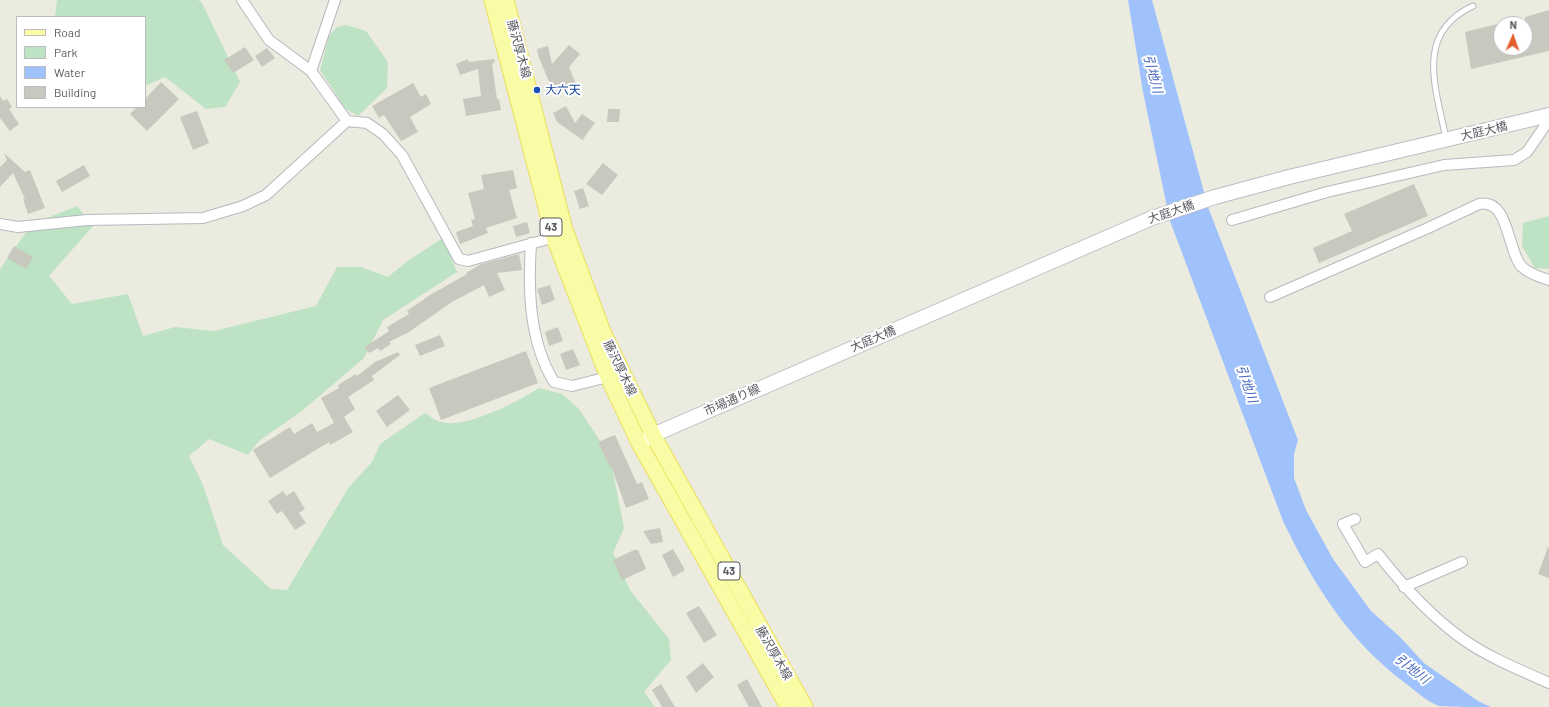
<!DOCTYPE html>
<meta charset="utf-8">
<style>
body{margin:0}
#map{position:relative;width:1549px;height:707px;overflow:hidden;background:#ebebe0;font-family:Barlow,sans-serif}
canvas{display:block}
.legend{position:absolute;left:16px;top:16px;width:130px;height:92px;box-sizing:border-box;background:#fff;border:1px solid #bdbdc0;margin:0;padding:5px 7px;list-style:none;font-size:12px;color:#595b61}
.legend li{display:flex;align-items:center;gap:8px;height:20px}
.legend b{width:20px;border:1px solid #bdbdc0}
.north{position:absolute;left:1493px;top:16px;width:40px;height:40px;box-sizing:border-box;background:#fff;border:1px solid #bdbdc0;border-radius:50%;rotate:2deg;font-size:11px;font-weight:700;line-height:16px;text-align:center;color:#595b61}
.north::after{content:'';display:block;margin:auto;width:14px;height:18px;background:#e3602f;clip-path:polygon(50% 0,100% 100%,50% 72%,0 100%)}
</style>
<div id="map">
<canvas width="1549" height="707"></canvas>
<ul class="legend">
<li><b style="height:5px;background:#f9fca5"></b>Road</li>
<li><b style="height:11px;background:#bde3c4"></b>Park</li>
<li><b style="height:11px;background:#a0c2fc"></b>Water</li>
<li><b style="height:11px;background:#c8c8bf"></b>Building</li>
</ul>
<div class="north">N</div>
</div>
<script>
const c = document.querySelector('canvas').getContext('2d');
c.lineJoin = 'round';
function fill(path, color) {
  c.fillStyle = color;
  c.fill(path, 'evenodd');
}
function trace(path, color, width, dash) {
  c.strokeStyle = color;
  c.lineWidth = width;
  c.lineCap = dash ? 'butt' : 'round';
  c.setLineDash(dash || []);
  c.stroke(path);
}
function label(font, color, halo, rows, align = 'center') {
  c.font = font + ' Barlow,"Noto Sans JP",sans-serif';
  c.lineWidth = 4;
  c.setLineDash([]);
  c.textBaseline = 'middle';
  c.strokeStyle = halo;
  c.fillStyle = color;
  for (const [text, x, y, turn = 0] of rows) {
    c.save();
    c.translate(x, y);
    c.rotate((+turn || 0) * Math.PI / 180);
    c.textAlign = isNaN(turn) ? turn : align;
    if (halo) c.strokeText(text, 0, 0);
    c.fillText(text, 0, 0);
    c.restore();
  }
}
fill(new Path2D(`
 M 57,0 L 198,0 L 202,3 L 240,82 L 225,107 L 206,109 L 165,77 L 145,86 L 145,17 L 55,17 Z
 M 346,25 L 366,31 L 388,62 L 387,88 L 358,116 L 341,106 L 338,97 L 320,70 L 329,36 L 337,27 Z
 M 77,206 L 93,226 L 49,276 L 72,304 L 128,294 L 143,336 L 175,327 L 214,331 L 316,306 L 337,267 L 361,267 L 388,277 L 406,262 L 443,238 L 457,272 L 383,320 L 364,358 L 303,410 L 259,441 L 248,455 L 209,439 L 189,456 L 203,485 L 223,545 L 271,589 L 287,590 L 349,487 L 372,462 L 380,444 L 425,413 C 430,416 435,421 441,422 C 466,429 517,402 539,388 L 562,394 L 579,409 L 610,456 L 624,528 L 613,553 L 630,590 L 669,639 L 671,660 L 644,692 L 655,707 L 0,707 L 0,269 L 32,224 Z
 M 1549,216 L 1549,269 L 1535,268 L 1522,246 L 1523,223 Z`), '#bde3c4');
fill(new Path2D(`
 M 1128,0 L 1152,0 L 1208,207 L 1298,440 L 1294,454 L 1294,478 L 1306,510 L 1333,559 L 1371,611 L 1400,637 L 1424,663 L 1478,701 L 1491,707 C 1480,707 1447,707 1439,706 C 1428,702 1418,693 1409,686 C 1349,642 1315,587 1283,521 L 1170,221 L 1143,92 Z`), '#a0c2fc');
fill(new Path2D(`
 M 1549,10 L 1549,51 L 1471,69 L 1465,32 L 1501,23 L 1501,50 L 1525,48 L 1525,17 Z
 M 569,45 L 580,54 L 569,67 L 576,84 L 554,93 L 539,58 L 537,49 L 548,46 L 552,64 Z
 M 245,47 L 254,60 L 233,73 L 224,60 Z
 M 267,48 L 275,58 L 262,67 L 255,56 Z
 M 468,59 L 469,62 L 494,59 L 495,62 L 492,64 L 497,99 L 499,99 L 501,110 L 466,116 L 463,99 L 481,96 L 478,69 L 460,75 L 456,64 Z
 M 161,82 L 179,99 L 147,131 L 130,114 L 137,107 L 145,107 L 145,99 Z
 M 413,83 L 421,97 L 426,94 L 431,104 L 410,117 L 418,132 L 401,141 L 384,115 L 379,118 L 372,106 Z
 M 0,96 L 3,101 L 7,99 L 12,107 L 9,109 L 19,124 L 10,131 L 0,118 Z
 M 566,106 L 575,123 L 582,114 L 595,123 L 583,139 L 584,141 L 557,122 L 553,113 Z
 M 608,109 L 620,109 L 619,122 L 607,122 Z
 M 197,111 L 209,143 L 193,150 L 180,117 Z
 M 4,153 L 25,172 L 30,170 L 45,208 L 28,214 L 23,199 L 25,199 L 13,173 L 0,187 L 0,167 L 7,160 Z
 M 603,163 L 618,175 L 602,195 L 586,184 Z
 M 84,165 L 90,176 L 62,192 L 56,181 Z
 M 513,170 L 517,188 L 509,190 L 517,218 L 486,228 L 488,233 L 460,244 L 456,232 L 473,226 L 471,220 L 475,219 L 468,193 L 484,189 L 481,175 Z
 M 1414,184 L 1428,216 L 1319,263 L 1313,248 L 1352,231 L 1344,214 Z
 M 583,188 L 589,206 L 580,209 L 574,191 Z
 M 527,222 L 530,233 L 516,237 L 513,226 Z
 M 14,246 L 33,257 L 26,269 L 7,258 Z
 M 519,254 L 522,270 L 497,273 L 505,290 L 489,297 L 484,285 L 452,302 L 409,332 L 389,342 L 391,344 L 380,351 L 378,348 L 369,353 L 365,347 L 389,331 L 387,327 L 409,314 L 407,311 L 430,295 L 467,274 L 466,273 L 481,264 Z
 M 550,285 L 555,300 L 542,305 L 537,289 Z
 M 558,327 L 563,341 L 549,346 L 545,332 Z
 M 440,335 L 445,346 L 420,356 L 415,345 Z
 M 573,349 L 580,365 L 566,370 L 560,354 Z
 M 526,351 L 538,383 L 441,420 L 429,388 Z
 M 398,352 L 400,355 L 372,376 L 374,380 L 348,397 L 355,409 L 344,417 L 353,432 L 330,445 L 329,442 L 270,478 L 253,450 L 290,427 L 294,434 L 312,423 L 317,432 L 334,423 L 321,398 L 339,388 L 338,385 L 356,374 L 357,376 L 375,362 Z
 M 398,395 L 410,410 L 387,427 L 376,411 Z
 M 615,435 L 637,484 L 642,482 L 649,499 L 626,508 L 612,468 L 611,469 L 598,442 Z
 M 283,491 L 286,496 L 294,491 L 305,509 L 299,513 L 306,523 L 295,530 L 282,511 L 277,514 L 268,501 Z
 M 660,528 L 663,542 L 651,544 L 643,531 Z
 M 1548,547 L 1549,548 L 1549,578 L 1538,574 Z
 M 673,549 L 685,570 L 673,577 L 662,555 Z
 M 634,550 L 638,550 L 646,569 L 622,580 L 613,560 Z
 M 699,606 L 717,635 L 704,643 L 686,613 Z
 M 703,663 L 714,677 L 696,693 L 686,677 Z
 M 747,679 L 762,707 L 749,707 L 737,685 Z
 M 661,684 L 675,707 L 662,707 L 652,690 Z`), '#c8c8bf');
const lane = new Path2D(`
 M 1446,139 C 1436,88 1414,33 1473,6`);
const street = new Path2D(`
 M 242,0 L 269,40 L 311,71 L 347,121
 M 311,71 L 335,0
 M 1232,220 L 1327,192 L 1444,165 L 1514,160 L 1527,152 L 1549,120
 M 0,224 L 18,227 L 87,220 L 203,218 L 243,206 L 266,195 L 347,121 L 367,123 L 383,134 L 402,155 L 459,259 L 468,261 L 559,236
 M 531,243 C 528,290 529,341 554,382 L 572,386 L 608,377
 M 1270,297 L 1428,228 L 1479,204 C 1509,198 1507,249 1521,266 C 1528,273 1539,277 1549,280
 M 1355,519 L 1343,524 L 1365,562 L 1378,554 C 1403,586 1430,616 1464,640 C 1490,658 1520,670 1549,683
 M 1404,587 L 1462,562`);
const secondary = new Path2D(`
 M 639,443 L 653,435 L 1152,218 L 1215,197 L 1289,177 L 1549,115`);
const primary = new Path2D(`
 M 492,0 L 554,238 L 608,377 L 639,443 L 788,707
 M 506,0 L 565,230 L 603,332 L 653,435 L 805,707`);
trace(lane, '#b8b9bf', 7);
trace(street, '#b8b9bf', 12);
trace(secondary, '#bbbcc4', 16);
trace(primary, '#ecdf59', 17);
trace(lane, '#fff', 5);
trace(street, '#fff', 10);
trace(secondary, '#fff', 14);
trace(primary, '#f9fca5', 15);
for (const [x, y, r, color] of [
 [537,90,4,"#1a4fb4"]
]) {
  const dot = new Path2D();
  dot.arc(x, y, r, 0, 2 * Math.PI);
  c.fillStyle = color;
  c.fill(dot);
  trace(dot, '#fff', 1.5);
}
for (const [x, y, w] of [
 [551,227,22],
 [729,571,22]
]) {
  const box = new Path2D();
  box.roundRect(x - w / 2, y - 9, w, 18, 3);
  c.fillStyle = '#fff';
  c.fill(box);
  trace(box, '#595b61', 1);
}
label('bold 11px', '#595b61', null, [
 ["43",551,227],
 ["43",729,571]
]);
label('12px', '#595b61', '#fff', [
 ["藤沢厚木線",519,49,75],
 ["大庭大橋",1484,131,-13],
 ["大庭大橋",1171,212,-19],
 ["大庭大橋",873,339,-23],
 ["藤沢厚木線",620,368,64],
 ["市場通り線",732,400,-24],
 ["藤沢厚木線",774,653,60]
]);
label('12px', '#164399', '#fff', [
 ["大六天",545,90]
], 'left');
label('italic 13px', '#4467be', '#fff', [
 ["引地川",1153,74,75],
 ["引地川",1247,384,71],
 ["引地川",1412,669,38]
]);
</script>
